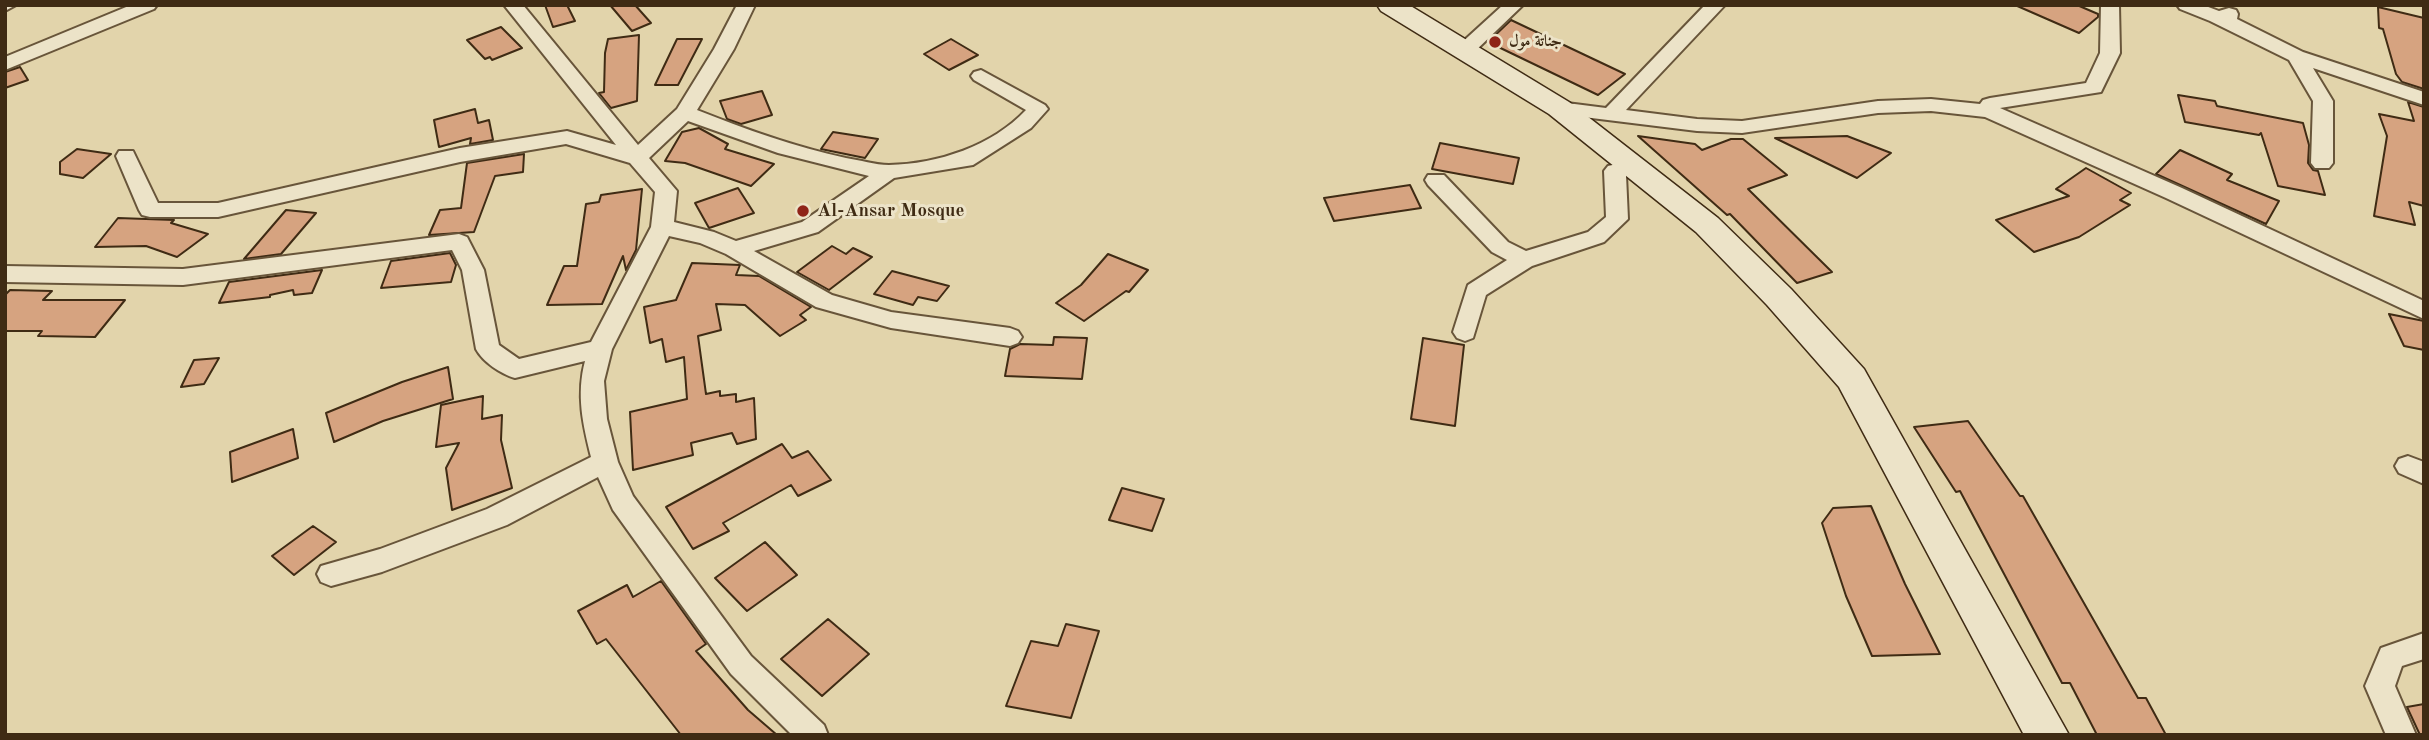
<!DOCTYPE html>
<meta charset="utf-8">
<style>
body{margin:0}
#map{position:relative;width:2429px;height:740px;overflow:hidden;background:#e2d4ab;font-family:"Old Standard TT",serif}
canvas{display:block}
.frame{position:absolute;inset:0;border:7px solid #3f2b14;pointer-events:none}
</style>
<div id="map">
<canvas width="2429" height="740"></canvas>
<div class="frame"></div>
</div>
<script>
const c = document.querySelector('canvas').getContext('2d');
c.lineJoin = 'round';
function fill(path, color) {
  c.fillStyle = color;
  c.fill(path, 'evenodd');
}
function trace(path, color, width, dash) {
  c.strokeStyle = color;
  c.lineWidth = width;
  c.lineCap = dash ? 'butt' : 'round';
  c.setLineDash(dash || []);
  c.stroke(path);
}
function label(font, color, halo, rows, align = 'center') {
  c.font = font + ' "Old Standard TT",Amiri,serif';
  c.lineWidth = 6;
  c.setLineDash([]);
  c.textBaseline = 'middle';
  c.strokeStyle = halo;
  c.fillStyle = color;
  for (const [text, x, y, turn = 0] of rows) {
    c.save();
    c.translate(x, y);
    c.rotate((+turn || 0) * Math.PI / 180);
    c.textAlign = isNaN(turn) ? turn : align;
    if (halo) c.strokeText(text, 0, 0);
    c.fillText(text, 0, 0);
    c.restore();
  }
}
const building = new Path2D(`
 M 545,5 L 567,5 L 575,21 L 553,27 Z
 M 610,5 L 635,5 L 651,23 L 632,31 Z
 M 2015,5 L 2077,5 L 2098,14 L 2098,17 L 2079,33 Z
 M 2378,7 L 2424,18 L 2424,89 L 2402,82 L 2396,74 L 2383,29 L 2379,28 Z
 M 1511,20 L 1625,74 L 1598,95 L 1488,42 Z
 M 501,27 L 522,48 L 492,60 L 490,57 L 485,59 L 467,40 Z
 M 639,35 L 637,101 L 611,108 L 599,93 L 604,92 L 605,53 L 608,39 Z
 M 677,39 L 702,39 L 678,85 L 655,85 Z
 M 951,39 L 978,55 L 949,70 L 924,54 Z
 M 20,67 L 28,80 L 5,88 L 5,72 Z
 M 762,91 L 772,115 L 741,124 L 727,119 L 720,101 Z
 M 2178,95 L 2215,101 L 2217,106 L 2303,123 L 2309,145 L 2308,163 L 2313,170 L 2318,171 L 2325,195 L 2278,186 L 2261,133 L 2259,135 L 2185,122 Z
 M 2408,102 L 2424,107 L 2424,206 L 2409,202 L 2415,225 L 2374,216 L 2387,136 L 2379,114 L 2414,121 Z
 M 475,109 L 478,123 L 489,120 L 493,140 L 470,144 L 471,138 L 439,147 L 434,120 Z
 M 699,128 L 728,144 L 725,149 L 774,164 L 751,186 L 685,163 L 665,161 L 682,132 Z
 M 833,132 L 878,139 L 865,158 L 821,149 Z
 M 1638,136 L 1695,144 L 1702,150 L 1731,139 L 1743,139 L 1787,175 L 1748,189 L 1832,272 L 1797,283 L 1730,214 L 1727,215 Z
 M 1847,136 L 1891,153 L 1857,178 L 1775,138 Z
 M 1440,143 L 1519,158 L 1513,184 L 1432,169 Z
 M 77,149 L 111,154 L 83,178 L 60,174 L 60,162 Z
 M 2180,150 L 2232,174 L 2227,180 L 2279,201 L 2266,224 L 2156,174 Z
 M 524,154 L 523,172 L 495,176 L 474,232 L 429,235 L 440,210 L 461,208 L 467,163 Z
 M 2086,168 L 2131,193 L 2120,200 L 2130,205 L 2079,237 L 2034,252 L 1996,220 L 2069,196 L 2056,189 Z
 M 1410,185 L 1421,208 L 1334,221 L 1324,198 Z
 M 738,188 L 754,213 L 709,228 L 695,203 Z
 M 642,189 L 636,250 L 626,270 L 623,256 L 602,304 L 547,305 L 564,266 L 577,266 L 586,204 L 599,202 L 601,195 Z
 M 286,210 L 316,213 L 281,254 L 244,259 Z
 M 118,218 L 174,220 L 171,223 L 208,234 L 177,257 L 146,246 L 95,247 Z
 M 832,246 L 846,254 L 853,248 L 872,257 L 829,290 L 797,272 Z
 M 450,253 L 456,265 L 451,282 L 381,288 L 391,261 Z
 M 1108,254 L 1148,270 L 1129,292 L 1126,291 L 1084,321 L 1056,303 L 1081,285 Z
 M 692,263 L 740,265 L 736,275 L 759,276 L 811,307 L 800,315 L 806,320 L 780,336 L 745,305 L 716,304 L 721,330 L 698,336 L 706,394 L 720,391 L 720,396 L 736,394 L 736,402 L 754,398 L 756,439 L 737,444 L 732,433 L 691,443 L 693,455 L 633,470 L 630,412 L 687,399 L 684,357 L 666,362 L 662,339 L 650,343 L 644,307 L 676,300 Z
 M 322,270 L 312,293 L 294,295 L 293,290 L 270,295 L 270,297 L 219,303 L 229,282 Z
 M 892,271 L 949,286 L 937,301 L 918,297 L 913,305 L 874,294 Z
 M 10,290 L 52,291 L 43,300 L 125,300 L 95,337 L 38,336 L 42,331 L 5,331 L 5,295 Z
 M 2389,314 L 2424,321 L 2424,350 L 2404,346 Z
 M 1054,337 L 1087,338 L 1082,379 L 1005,376 L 1010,349 L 1020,344 L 1053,345 Z
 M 1423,338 L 1464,345 L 1455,426 L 1411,419 Z
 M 219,358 L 204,384 L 181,387 L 194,360 Z
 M 448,367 L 453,399 L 383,421 L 334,442 L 326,413 L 402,382 Z
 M 483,396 L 482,419 L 502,415 L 501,440 L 512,488 L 452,510 L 446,468 L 459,443 L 436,447 L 441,405 Z
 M 1968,421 L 2020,496 L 2023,496 L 2138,698 L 2146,698 L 2166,735 L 2097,735 L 2070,683 L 2062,683 L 1960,491 L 1956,492 L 1914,427 Z
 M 293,429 L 298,458 L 232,482 L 230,452 Z
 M 782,444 L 792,458 L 808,451 L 831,480 L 798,496 L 791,485 L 723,523 L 729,531 L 693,549 L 666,507 Z
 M 1122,488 L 1164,499 L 1152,531 L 1109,520 Z
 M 1871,506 L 1905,584 L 1940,654 L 1872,656 L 1846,596 L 1822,523 L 1833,508 Z
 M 313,526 L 336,542 L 294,575 L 272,556 Z
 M 765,542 L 797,575 L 747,611 L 715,578 Z
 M 661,581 L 706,644 L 696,651 L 748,710 L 777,735 L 681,735 L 606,639 L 597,644 L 578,611 L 627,585 L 633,597 Z
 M 828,619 L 869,654 L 822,696 L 781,659 Z
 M 1066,624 L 1099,631 L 1071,718 L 1006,706 L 1031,641 L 1058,646 Z
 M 2424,704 L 2424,735 L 2420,735 L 2407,707 Z`);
fill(building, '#d6a380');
trace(building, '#3f2b14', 2);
const street = new Path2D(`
 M 5,5 L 16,5 L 5,11 Z
 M 131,5 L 157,5 L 154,9 L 5,70 L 5,57 Z
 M 504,5 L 523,5 L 638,145 L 677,109 L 714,49 L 737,5 L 755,5 L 734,49 L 697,110 C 745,129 795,147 846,158 C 860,160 875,165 889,165 C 938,164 992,146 1026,110 L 974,80 L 971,76 L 974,72 L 981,70 L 1045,105 L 1048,109 L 1031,128 L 973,165 L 894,178 L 818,232 L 754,251 L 832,295 L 891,312 L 1010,328 L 1018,331 L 1022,337 L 1018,343 L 1010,346 L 891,328 L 816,307 L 726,254 L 700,243 L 669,236 L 612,349 L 604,381 L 607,419 L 618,462 L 633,496 L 751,656 L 824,725 L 828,735 L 792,735 L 731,674 L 613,510 L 598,477 L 507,525 L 382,572 L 331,586 L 321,582 L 317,574 L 321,566 L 380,549 L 487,509 L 591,457 C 583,425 576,395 585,361 L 515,378 C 501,374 483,362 476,349 L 462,270 L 452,250 L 183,285 L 5,282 L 5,266 L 183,269 L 459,234 L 467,237 L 484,270 L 499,345 L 519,359 L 591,342 L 651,227 L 655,192 L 630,163 L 566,144 L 460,162 L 218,217 L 150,217 L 142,215 L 139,210 L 116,156 L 119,151 L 133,151 L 158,203 L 218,203 L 460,148 L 567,131 L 616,145 ZM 688,121 L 778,153 L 869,176 L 802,222 L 736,241 L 714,232 L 674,222 L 677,191 L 649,158 Z
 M 1503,5 L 1523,5 L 1472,54 L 1458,54 L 1455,50 L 1458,46 Z
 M 1705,5 L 1725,5 L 1626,110 L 1697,119 L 1742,121 L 1878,101 L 1931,99 L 1980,104 L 1983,100 L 1990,98 L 2086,83 L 2100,53 L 2101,5 L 2119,5 L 2120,53 L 2101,92 L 2000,108 L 2182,188 L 2424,301 L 2424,319 L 2166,198 L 1985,117 L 1931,111 L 1878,113 L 1742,133 L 1697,131 L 1559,114 L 1552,112 L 1549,108 L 1552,104 L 1559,102 L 1606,108 Z
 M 2177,5 L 2203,5 L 2219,11 L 2229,8 L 2236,10 L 2238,14 L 2237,19 L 2303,52 L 2424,92 L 2424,105 L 2313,68 L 2333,101 L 2333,163 L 2329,168 L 2315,168 L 2311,163 L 2313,101 L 2289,60 L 2210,21 L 2180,9 Z
 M 1634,160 L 1641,162 L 1645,167 L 1641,172 L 1626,175 L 1628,219 L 1604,242 L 1532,266 L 1486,295 L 1473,338 L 1465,341 L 1457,338 L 1453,332 L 1468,285 L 1507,260 L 1492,252 L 1428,185 L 1425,180 L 1428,175 L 1444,175 L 1508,242 L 1526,251 L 1588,232 L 1606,217 L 1604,171 L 1608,166 Z
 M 2408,456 L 2424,462 L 2424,484 L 2399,473 L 2395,466 L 2399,459 Z
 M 2424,633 L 2424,659 L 2402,666 L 2395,686 L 2416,735 L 2386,735 L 2365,686 L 2381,648 Z`);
const secondary = new Path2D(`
 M 1377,5 L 1409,5 L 1569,102 L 1718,218 L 1791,289 L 1864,369 L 2069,735 L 2024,735 L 1839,387 L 1767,305 L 1696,232 L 1549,114 L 1381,11 Z`);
trace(street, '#68553a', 4);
trace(secondary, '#3f2b14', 3);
fill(street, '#ece3c8');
fill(secondary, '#ece3c8');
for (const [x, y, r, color] of [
 [1495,42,7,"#8f2418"],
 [803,211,7,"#8f2418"]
]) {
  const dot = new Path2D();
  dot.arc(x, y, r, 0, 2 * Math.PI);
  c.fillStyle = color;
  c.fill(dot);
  trace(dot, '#ece3c8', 2.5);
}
label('bold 16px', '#3f2b14', '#ece3c8', [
 ["جناتة مول",1509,42]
], 'left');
label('bold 19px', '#3f2b14', '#ece3c8', [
 ["Al-Ansar Mosque",817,211]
], 'left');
</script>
